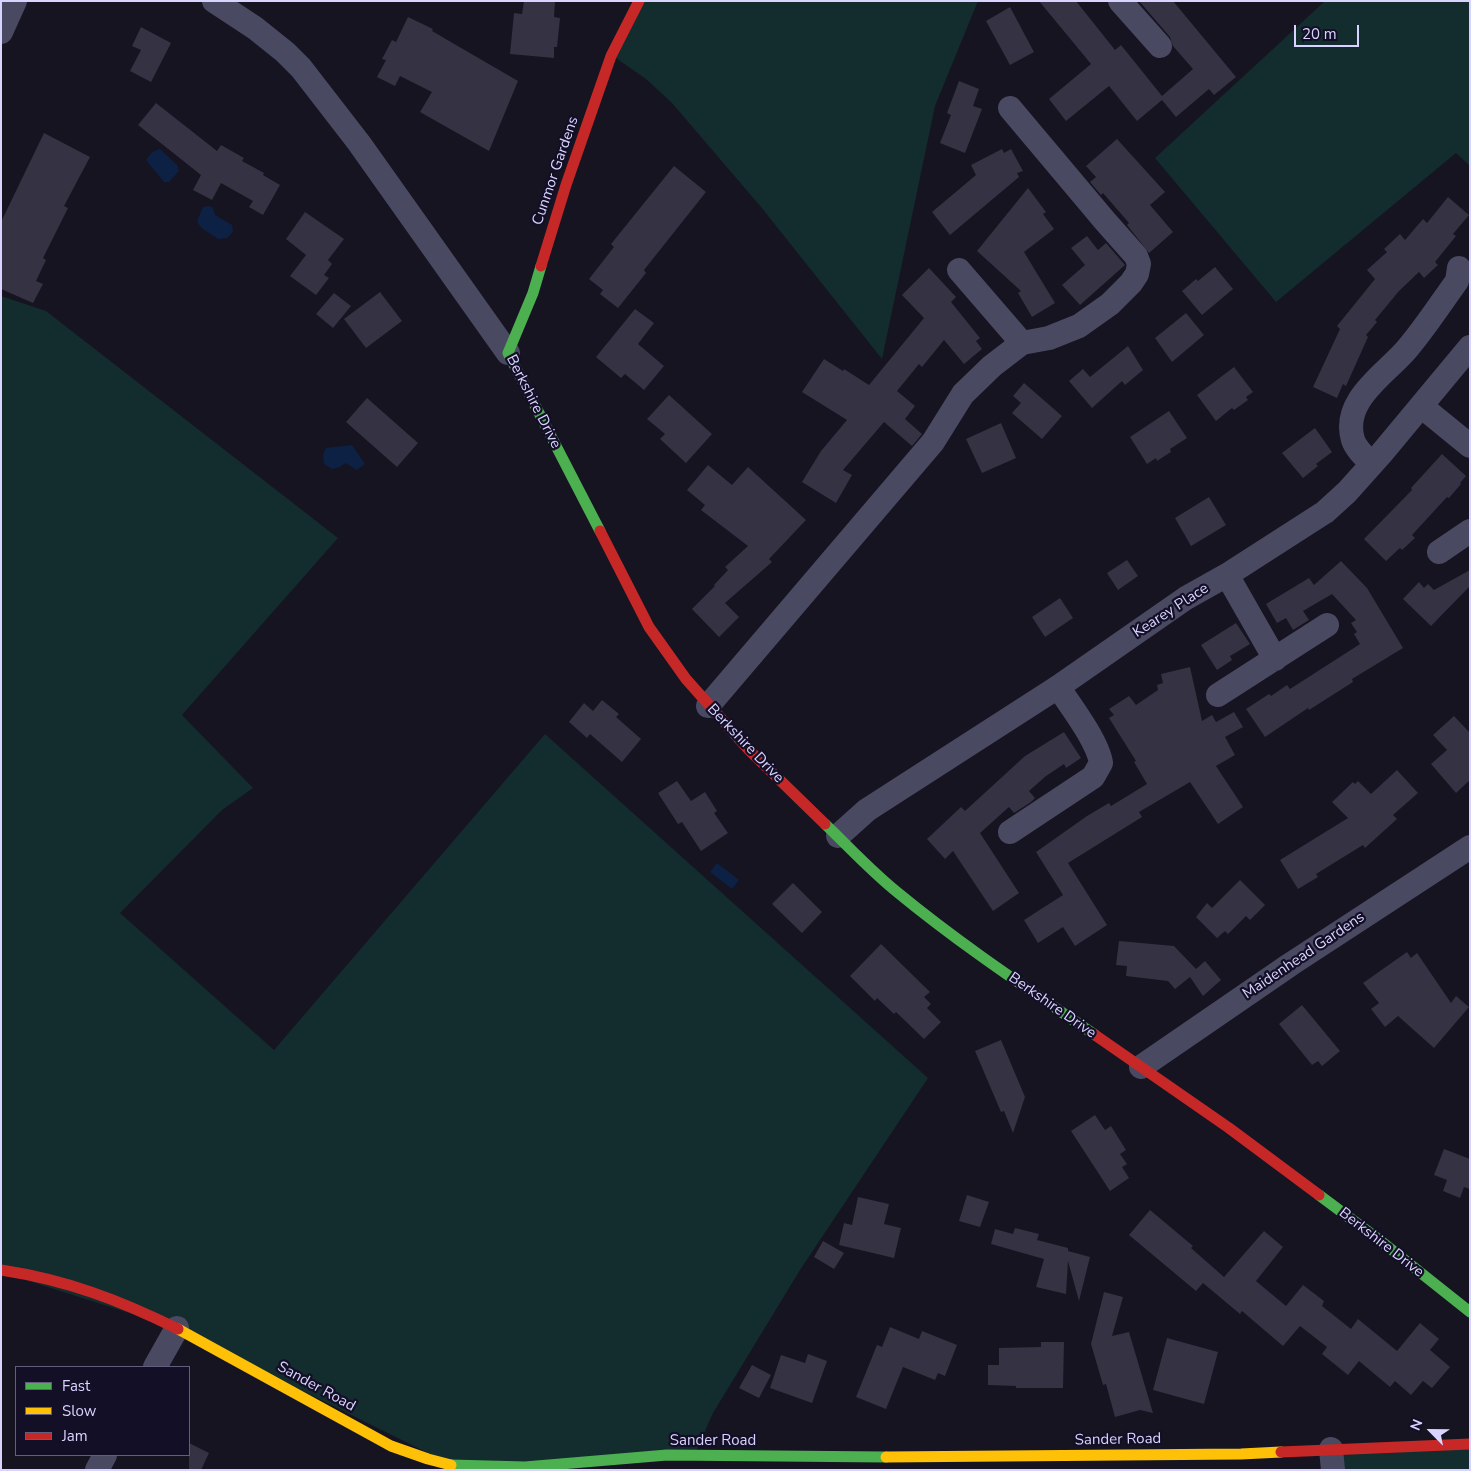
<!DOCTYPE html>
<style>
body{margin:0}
#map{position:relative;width:1471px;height:1471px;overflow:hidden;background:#161421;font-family:"Nunito Sans",sans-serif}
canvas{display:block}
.frame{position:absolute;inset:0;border:2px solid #d9d4ff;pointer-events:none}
.legend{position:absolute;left:15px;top:1366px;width:175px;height:90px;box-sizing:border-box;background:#130f26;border:1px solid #625e7d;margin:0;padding:6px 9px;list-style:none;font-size:15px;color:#d9d4ff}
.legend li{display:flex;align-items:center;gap:10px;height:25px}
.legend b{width:25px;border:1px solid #625e7d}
.north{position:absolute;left:1406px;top:1406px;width:50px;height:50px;-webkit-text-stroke:4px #130f26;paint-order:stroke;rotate:293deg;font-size:14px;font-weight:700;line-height:20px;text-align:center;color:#d9d4ff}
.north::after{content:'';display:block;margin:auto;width:18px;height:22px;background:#d9d4ff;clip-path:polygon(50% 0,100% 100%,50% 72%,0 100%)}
.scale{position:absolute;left:1294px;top:25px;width:65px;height:22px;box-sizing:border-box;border:2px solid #d9d4ff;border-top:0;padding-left:6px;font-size:15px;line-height:18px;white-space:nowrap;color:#d9d4ff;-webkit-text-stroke:4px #130f26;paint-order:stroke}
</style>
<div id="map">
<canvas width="1471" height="1471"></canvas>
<div class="frame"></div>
<ul class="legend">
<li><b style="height:6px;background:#4caf50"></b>Fast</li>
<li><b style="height:6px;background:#ffc107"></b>Slow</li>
<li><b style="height:6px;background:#c62828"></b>Jam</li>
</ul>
<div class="north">N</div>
<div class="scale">20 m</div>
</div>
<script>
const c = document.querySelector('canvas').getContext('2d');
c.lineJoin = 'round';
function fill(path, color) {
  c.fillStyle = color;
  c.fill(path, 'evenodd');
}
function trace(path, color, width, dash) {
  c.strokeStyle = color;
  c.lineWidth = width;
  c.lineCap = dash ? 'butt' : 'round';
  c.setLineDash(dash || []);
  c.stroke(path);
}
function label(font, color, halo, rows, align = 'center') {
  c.font = font + ' "Nunito Sans",sans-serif';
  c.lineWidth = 4.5;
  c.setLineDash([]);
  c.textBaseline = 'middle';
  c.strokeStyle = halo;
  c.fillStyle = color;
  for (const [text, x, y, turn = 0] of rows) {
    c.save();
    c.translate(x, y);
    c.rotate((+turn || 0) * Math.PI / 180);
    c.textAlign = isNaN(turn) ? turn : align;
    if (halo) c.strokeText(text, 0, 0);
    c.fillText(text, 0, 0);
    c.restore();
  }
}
fill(new Path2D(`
 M 640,1 L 978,1 L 935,106 L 882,359 L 761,207 L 672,103 L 646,79 L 613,56 Z
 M 1325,1 L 1470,1 L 1470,166 L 1456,153 L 1276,302 L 1155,158 Z
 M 1,296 L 46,311 L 338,538 L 182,715 L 253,788 L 222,810 L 120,913 L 274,1050 L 545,734 L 928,1078 L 800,1270 L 713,1413 L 694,1456 L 456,1467 L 176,1328 L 1,1272 Z
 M 1470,1445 L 1470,1470 L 1334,1470 L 1332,1450 Z`), '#132c2d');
fill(new Path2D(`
 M 160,149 L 177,165 L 179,171 L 169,182 L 164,182 L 146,160 L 152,152 Z
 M 209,206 L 213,208 L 215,215 L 232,225 L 233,232 L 227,238 L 218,239 C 210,232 201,231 197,221 L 203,207 Z
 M 352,445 L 365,464 L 357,470 L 345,463 L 340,467 L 332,469 L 324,464 L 323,454 L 326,448 Z
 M 717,863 L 739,880 L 732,889 L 710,872 Z`), '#0d2144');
fill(new Path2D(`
 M 524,1 L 555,1 L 554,17 L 560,18 L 557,47 L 554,47 L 554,58 L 510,54 L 514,13 L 522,14 Z
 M 1039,1 L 1076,1 L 1115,50 L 1121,45 L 1162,96 L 1193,69 L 1173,46 L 1170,37 L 1139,1 L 1173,1 L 1236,77 L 1214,95 L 1209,89 L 1176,117 L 1162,100 L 1137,121 L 1109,86 L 1066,121 L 1049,99 L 1091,64 Z
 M 1010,7 L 1034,52 L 1010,65 L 986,21 Z
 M 408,17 L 433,29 L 432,31 L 518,81 L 489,151 L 420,112 L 432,92 L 400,76 L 395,86 L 377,77 L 386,60 L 382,59 L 392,40 L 396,42 Z
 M 141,27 L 171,43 L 151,82 L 130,71 L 141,50 L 132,46 Z
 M 959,81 L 979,89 L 973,106 L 982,109 L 965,153 L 940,143 L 951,115 L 947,113 Z
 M 156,103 L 217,151 L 221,145 L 244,158 L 242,161 L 264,173 L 263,175 L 280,185 L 263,215 L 249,207 L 253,201 L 221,183 L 212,200 L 193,190 L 201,175 L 138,125 Z
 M 44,133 L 90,157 L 64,206 L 68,208 L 43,258 L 46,260 L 36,281 L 43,284 L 33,303 L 1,289 L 1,222 Z
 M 1117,139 L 1165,192 L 1150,205 L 1173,232 L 1149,253 L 1127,225 L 1129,223 L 1103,193 L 1101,195 L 1090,182 L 1096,177 L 1086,166 Z
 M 1002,149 L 1004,153 L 1011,149 L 1023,171 L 1017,173 L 1019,177 L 950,235 L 932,212 L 976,175 L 971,165 Z
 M 674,166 L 706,192 L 644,270 L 646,273 L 618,308 L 600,294 L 603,290 L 589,279 L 614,247 L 611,244 Z
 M 1028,188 L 1046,212 L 1043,214 L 1054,229 L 1024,252 L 1055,303 L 1032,317 L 1018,293 L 1021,291 L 977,251 Z
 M 1448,197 L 1469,215 L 1453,234 L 1456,236 L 1435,262 L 1438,265 L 1424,278 L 1419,272 L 1399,291 L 1375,320 L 1377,322 L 1366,335 L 1368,337 L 1346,386 L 1343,384 L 1337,398 L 1313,387 L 1340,329 L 1337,326 L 1375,279 L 1367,270 L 1387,252 L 1384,249 L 1400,234 L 1405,240 L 1423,219 L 1427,223 Z
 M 305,212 L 344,239 L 328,260 L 332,264 L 324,275 L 329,278 L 316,295 L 290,276 L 306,255 L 286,239 Z
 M 1087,236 L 1098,250 L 1106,243 L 1125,265 L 1080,305 L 1062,285 L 1085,265 L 1071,248 Z
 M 1215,267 L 1233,289 L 1202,315 L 1182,291 L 1196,279 L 1198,281 Z
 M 929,268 L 956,297 L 951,302 L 980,338 L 976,341 L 982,349 L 964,364 L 944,340 L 922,367 L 919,364 L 897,391 L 915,406 L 905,419 L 922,434 L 912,446 L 884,422 L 843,470 L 852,475 L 836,503 L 802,482 L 821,451 L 847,420 L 802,392 L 824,359 L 843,371 L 844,369 L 869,385 L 924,318 L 902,295 Z
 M 380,292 L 402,321 L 366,348 L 344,319 Z
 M 334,293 L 351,306 L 333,328 L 316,314 Z
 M 635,309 L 654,323 L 638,344 L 664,366 L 644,390 L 625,374 L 621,378 L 596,357 Z
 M 1186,313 L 1204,335 L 1172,362 L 1155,338 Z
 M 1128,346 L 1143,370 L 1125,385 L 1122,381 L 1092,408 L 1069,381 L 1083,369 L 1090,377 Z
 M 1234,367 L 1253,392 L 1246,397 L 1248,400 L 1234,410 L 1232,408 L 1216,421 L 1197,395 Z
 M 1024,383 L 1062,416 L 1042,439 L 1012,413 L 1021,403 L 1013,396 Z
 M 669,395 L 712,434 L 686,463 L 660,439 L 665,434 L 647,419 Z
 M 367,398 L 418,443 L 397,467 L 346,422 Z
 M 1169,411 L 1187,438 L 1170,449 L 1171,452 L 1157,461 L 1156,458 L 1147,464 L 1130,437 Z
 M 1001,423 L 1016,458 L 982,473 L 966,439 Z
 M 1315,428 L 1332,452 L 1316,464 L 1318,466 L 1303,478 L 1282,453 Z
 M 1442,454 L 1466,476 L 1460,483 L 1461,484 L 1449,498 L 1447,497 L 1412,535 L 1415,538 L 1402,550 L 1400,548 L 1386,561 L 1364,539 L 1412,490 L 1411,488 Z
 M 708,465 L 732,485 L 748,467 L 806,520 L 769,559 L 772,562 L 725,603 L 739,617 L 719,637 L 692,609 L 715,586 L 714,585 L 728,570 L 725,567 L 748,546 L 701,510 L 705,505 L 687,490 Z
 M 1209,497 L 1226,525 L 1191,546 L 1175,518 Z
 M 1127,560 L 1138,576 L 1118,590 L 1107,573 Z
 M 1341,561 L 1367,588 L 1403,648 L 1352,679 L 1353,682 L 1309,710 L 1308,708 L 1265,737 L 1246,709 L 1269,694 L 1271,696 L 1287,685 L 1290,689 L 1360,644 L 1354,634 L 1357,632 L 1351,623 L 1356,620 L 1332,594 L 1303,611 L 1309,620 L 1293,630 L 1286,618 L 1277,623 L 1266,604 L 1309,578 L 1314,585 Z
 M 1470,570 L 1470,586 L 1431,626 L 1403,599 L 1419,582 L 1424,588 L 1428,584 L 1434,590 Z
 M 1060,598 L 1073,618 L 1045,637 L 1032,617 Z
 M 1236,623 L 1250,644 L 1230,656 L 1232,660 L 1217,670 L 1201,645 Z
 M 1190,667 L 1202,721 L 1212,715 L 1216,722 L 1234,712 L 1243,727 L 1225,737 L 1235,755 L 1216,766 L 1243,807 L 1218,824 L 1190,782 L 1139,812 L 1142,817 L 1068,863 L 1107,925 L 1075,946 L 1063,927 L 1038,943 L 1024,920 L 1063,895 L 1036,852 L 1087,816 L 1109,803 L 1111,806 L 1147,784 L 1134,762 L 1136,761 L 1109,718 L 1114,715 L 1109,709 L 1129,696 L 1136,705 L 1158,690 L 1157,685 L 1163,683 L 1161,674 Z
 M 602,700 L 619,714 L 616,717 L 641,739 L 622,762 L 590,734 L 587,738 L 569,722 L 584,703 L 593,711 Z
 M 1454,716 L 1470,733 L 1470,780 L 1456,793 L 1431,764 L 1447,750 L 1433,735 Z
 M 1064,732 L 1081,758 L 1066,768 L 1064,764 L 1046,776 L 1029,791 L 1035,798 L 1031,802 L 1014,813 L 1009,807 L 980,833 L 1019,893 L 993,911 L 953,851 L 945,859 L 927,839 L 961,807 L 965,811 L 1025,756 Z
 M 1397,770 L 1418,793 L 1393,815 L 1397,819 L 1365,848 L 1363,845 L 1316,874 L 1318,877 L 1298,889 L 1280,860 L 1348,818 L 1332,802 L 1353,782 L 1355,784 L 1358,781 L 1371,794 Z
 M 677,781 L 691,801 L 705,792 L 717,811 L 714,813 L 728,833 L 701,851 L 682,822 L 678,824 L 658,793 Z
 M 1240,880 L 1265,905 L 1250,920 L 1246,916 L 1228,934 L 1225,931 L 1217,938 L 1196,917 L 1207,903 L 1212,908 Z
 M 793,883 L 822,912 L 802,933 L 772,904 Z
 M 1119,941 L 1174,946 L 1196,969 L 1205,961 L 1221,980 L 1203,996 L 1190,977 L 1175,989 L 1168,981 L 1126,976 L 1127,966 L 1116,965 Z
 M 881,944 L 930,992 L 924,997 L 931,1004 L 927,1008 L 941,1022 L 924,1039 L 896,1012 L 894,1014 L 877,998 L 875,1001 L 850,976 Z
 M 1407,952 L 1411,958 L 1417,953 L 1451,1003 L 1456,996 L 1469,1007 L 1434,1048 L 1398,1016 L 1385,1027 L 1371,1009 L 1379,1003 L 1363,983 Z
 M 1302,1005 L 1340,1051 L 1322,1066 L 1318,1061 L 1312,1065 L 1279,1024 Z
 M 1001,1040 L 1025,1097 L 1013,1133 L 1004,1111 L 1001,1112 L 975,1051 Z
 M 1095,1115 L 1105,1130 L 1111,1126 L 1126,1150 L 1120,1154 L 1127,1164 L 1122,1167 L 1129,1178 L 1110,1191 L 1071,1131 Z
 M 1444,1149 L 1470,1159 L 1470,1189 L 1464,1187 L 1460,1198 L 1443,1191 L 1447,1180 L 1434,1175 Z
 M 967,1195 L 989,1202 L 980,1227 L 959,1221 Z
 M 858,1197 L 889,1204 L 884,1224 L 901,1228 L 894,1258 L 839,1245 L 844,1223 L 852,1225 Z
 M 1150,1210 L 1193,1246 L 1191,1248 L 1224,1277 L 1264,1231 L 1283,1247 L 1256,1281 L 1286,1306 L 1303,1285 L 1324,1301 L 1322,1306 L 1351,1329 L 1358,1319 L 1397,1351 L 1420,1323 L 1439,1339 L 1430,1350 L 1450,1367 L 1432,1388 L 1423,1381 L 1411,1395 L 1395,1381 L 1390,1387 L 1359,1361 L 1348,1375 L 1322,1354 L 1327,1347 L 1300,1326 L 1283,1346 L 1242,1311 L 1240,1314 L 1203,1283 L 1196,1291 L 1129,1235 Z
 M 1015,1228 L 1039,1234 L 1037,1240 L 1068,1248 L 1068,1251 L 1090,1257 L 1079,1301 L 1068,1261 L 1066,1294 L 1036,1287 L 1044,1259 L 991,1244 L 995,1229 L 1013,1234 Z
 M 823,1241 L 844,1253 L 834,1269 L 814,1257 Z
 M 1104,1292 L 1123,1297 L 1112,1336 L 1129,1332 L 1153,1413 L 1140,1410 L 1115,1417 L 1106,1384 L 1103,1385 L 1091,1344 Z
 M 890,1327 L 919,1339 L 922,1331 L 957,1345 L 945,1376 L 938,1373 L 935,1380 L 903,1367 L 886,1409 L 856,1397 L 877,1345 L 882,1347 Z
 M 1167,1338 L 1218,1352 L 1204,1404 L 1153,1390 Z
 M 1041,1342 L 1064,1342 L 1063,1388 L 1016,1388 L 1016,1386 L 988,1385 L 988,1365 L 999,1365 L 999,1348 L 1041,1347 Z
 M 808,1354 L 827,1361 L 812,1403 L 770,1388 L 781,1355 L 805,1363 Z
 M 752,1365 L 771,1375 L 759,1398 L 739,1388 Z
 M 189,1443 L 209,1453 L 201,1470 L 189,1470 Z`), '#343243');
trace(new Path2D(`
 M 214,1 L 255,28 L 285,52 L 301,68 L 359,143 L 508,353
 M 1120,1 L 1160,46
 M 1,32 L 15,1
 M 959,270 L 1022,343
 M 1421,406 L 1470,446
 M 1372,464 C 1365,457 1356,449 1353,440 C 1341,400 1386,374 1407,349 C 1425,328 1441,303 1457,281 L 1459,268
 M 1439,552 L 1470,531
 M 1227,575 L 1275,659
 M 1218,695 L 1327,625
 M 708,706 L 933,442 L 963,394 L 992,366 L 1022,343 L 1049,338 L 1079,326 L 1110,304 L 1131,283 L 1137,274 L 1139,264 L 1136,256 L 1105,221 L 1010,108
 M 1010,832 L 1093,777 L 1101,763 C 1098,742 1071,706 1058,687
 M 838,836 L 867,810 L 1058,687 L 1186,598 L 1227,575 L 1325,512 L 1347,492 L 1381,454 L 1470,347
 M 1141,1067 L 1291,964 L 1470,847
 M 155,1367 L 177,1328
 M 1331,1449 L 1333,1470
 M 97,1470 L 105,1455`), '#4a4962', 24);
trace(new Path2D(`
 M 541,266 L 533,293 L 508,353 L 600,531
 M 825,824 C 849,847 871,871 897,892 C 960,944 1028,989 1095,1035
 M 1319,1195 L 1382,1242 L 1470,1312
 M 451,1465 L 525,1467 L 667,1455 L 886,1457`), '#4caf50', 11);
trace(new Path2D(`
 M 178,1329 L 391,1446 L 428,1459 L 451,1465
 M 886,1457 L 1241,1454 L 1281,1452`), '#ffc107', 11);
trace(new Path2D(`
 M 541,266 L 566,185 L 611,56 L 639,1
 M 600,531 L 649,627 L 686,679 L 749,750 L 825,824
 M 1095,1035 L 1229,1128 L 1319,1195
 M 1,1270 C 67,1280 119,1300 178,1329
 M 1281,1452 L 1470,1444`), '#c62828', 11);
label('15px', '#d9d4ff', '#130f26', [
 ["Cunmor Gardens",556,171,-71],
 ["Berkshire Drive",533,402,63],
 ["Kearey Place",1171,611,-33],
 ["Berkshire Drive",745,744,46],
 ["Maidenhead Gardens",1304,956,-34],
 ["Berkshire Drive",1052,1006,35],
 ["Berkshire Drive",1381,1243,38],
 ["Sander Road",316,1387,29],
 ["Sander Road",1118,1440,-1],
 ["Sander Road",713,1441]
]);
</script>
